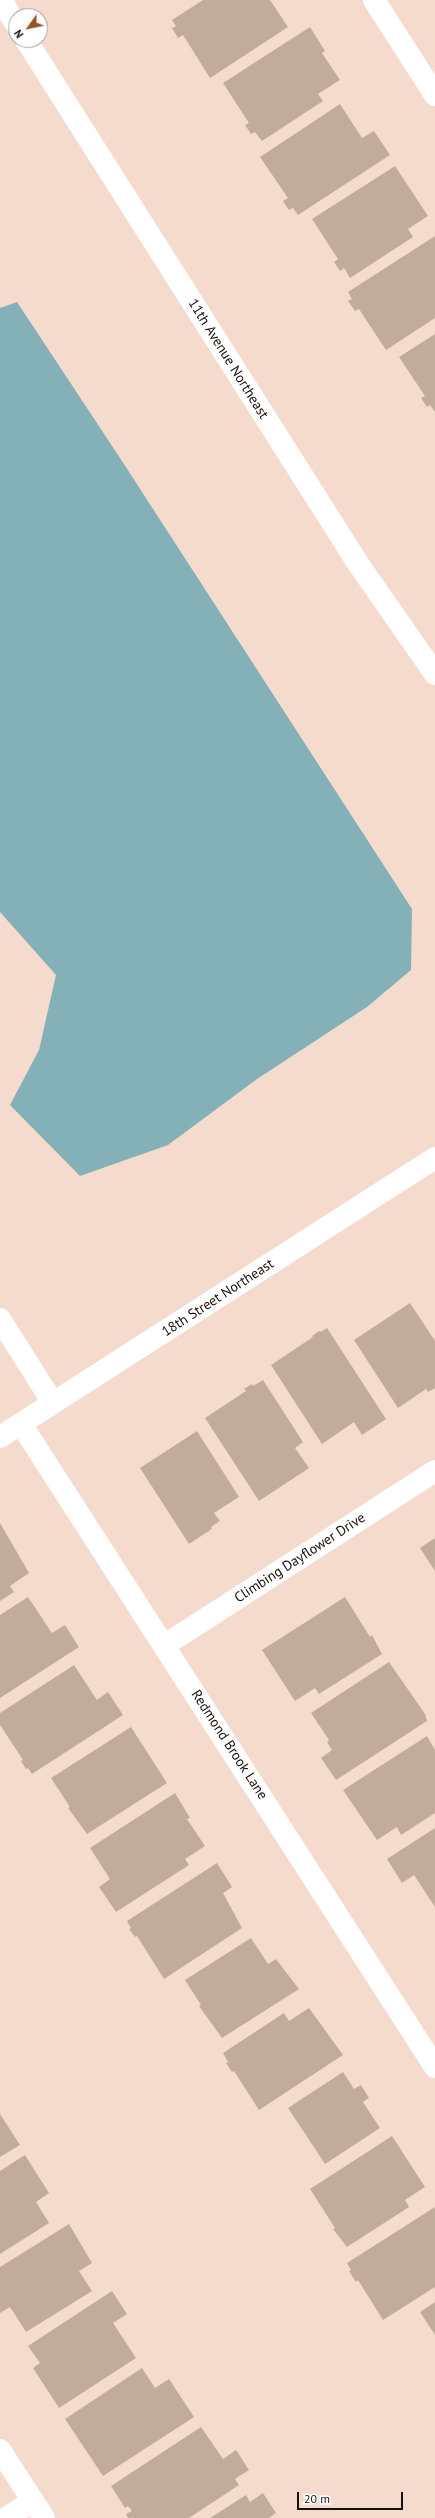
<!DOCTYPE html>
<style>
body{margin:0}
#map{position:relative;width:435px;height:2518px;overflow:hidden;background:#f5dbce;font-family:"PT Sans",sans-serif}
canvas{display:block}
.north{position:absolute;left:8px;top:8px;width:40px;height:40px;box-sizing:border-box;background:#fff;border:1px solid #a29f9d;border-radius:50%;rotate:237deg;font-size:11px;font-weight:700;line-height:16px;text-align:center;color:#170f0a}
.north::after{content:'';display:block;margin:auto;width:14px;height:18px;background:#975326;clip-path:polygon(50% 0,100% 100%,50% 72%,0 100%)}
.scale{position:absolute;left:297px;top:2492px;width:106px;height:18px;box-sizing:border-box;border:2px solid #170f0a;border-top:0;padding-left:5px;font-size:12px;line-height:14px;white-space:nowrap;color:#170f0a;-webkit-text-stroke:3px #fff;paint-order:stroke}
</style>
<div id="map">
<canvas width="435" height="2518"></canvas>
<div class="north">N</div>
<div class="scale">20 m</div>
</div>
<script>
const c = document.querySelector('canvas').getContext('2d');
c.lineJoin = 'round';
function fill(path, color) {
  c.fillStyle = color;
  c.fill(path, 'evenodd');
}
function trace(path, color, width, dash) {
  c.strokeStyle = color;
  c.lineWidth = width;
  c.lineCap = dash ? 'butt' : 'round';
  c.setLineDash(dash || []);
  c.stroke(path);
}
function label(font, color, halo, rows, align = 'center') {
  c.font = font + ' "PT Sans",sans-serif';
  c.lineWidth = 3.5;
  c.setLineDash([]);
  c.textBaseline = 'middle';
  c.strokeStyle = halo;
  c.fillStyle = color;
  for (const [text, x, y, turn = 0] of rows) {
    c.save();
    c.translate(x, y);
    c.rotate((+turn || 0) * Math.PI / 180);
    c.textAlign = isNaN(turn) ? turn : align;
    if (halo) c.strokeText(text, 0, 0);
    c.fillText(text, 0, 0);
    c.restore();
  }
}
fill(new Path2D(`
 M 17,302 L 120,458 L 412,909 L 411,970 L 367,1007 L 257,1079 L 168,1145 L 80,1176 L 10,1105 L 39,1050 L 56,975 L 0,912 L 0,308 Z`), '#83b1b7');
fill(new Path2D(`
 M 203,0 L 270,0 L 288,27 L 210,78 L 183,35 L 178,38 L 172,28 L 176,26 L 172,20 Z
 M 310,27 L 325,51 L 322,53 L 340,80 L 318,94 L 323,101 L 262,141 L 255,132 L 251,134 L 245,125 L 249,123 L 223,83 Z
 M 340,104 L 362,138 L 374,131 L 390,155 L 298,215 L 293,208 L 289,210 L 283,201 L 288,198 L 260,157 Z
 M 395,166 L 428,216 L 408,229 L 413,237 L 350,278 L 344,268 L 340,271 L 334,262 L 338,259 L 312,219 Z
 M 435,236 L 435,318 L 386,350 L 359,309 L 355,311 L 348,301 L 352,299 L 348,292 Z
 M 435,334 L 435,412 L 430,405 L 427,407 L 421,398 L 425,396 L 399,357 Z
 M 410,1303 L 435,1341 L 435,1388 L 428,1392 L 426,1389 L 398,1408 L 354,1340 Z
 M 327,1328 L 386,1419 L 362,1435 L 354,1422 L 322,1444 L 271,1365 L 313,1337 L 312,1336 L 319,1331 L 321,1332 Z
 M 263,1380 L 303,1442 L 295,1448 L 309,1468 L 259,1501 L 205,1418 L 246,1391 L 244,1389 L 252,1384 L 253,1386 Z
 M 197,1431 L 239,1497 L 214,1513 L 220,1521 L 211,1527 L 212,1529 L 189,1544 L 140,1468 Z
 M 0,1523 L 29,1573 L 10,1586 L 14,1592 L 0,1601 Z
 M 435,1538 L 435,1571 L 420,1548 Z
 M 28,1597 L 52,1633 L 65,1625 L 79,1647 L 0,1698 L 0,1615 Z
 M 345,1597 L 370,1637 L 372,1635 L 382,1654 L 319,1694 L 315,1688 L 295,1701 L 262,1650 Z
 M 389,1662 L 425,1714 L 427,1721 L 336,1780 L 321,1758 L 332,1750 L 327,1742 L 329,1740 L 311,1713 Z
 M 74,1665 L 97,1700 L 108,1692 L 123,1715 L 32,1774 L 28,1768 L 26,1769 L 21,1761 L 23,1760 L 0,1725 L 0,1713 Z
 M 131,1727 L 167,1783 L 87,1834 L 68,1808 L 70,1807 L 51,1778 Z
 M 427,1736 L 435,1750 L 435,1813 L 401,1835 L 397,1827 L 377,1840 L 343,1790 Z
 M 175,1793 L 190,1818 L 187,1819 L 205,1846 L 185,1859 L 189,1865 L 116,1912 L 99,1887 L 110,1879 L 90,1848 Z
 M 435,1828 L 435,1907 L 414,1875 L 402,1883 L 387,1859 Z
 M 217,1863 L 232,1887 L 223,1893 L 242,1928 L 164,1979 L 137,1936 L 135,1937 L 129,1929 L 131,1928 L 127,1921 Z
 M 251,1938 L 268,1964 L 276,1959 L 299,1989 L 222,2038 L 199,2006 L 201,2005 L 185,1980 Z
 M 309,2008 L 343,2055 L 259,2110 L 234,2071 L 232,2072 L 226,2063 L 228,2062 L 223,2053 L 284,2013 L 289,2021 Z
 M 343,2072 L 354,2089 L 361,2085 L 369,2098 L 363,2102 L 380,2128 L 325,2164 L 288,2108 Z
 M 0,2114 L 20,2145 L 0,2157 Z
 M 392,2136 L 425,2187 L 405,2200 L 409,2207 L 347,2247 L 333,2229 L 335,2228 L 310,2189 Z
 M 25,2155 L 49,2193 L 36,2202 L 49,2223 L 0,2254 L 0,2171 Z
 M 435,2207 L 435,2287 L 383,2320 L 358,2280 L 356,2282 L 349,2271 L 351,2270 L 347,2263 Z
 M 69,2224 L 92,2263 L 79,2271 L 92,2291 L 26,2332 L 10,2307 L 0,2313 L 0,2267 Z
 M 112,2291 L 127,2314 L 113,2323 L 136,2358 L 59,2408 L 33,2368 L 40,2363 L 28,2346 Z
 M 435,2302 L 435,2335 L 420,2312 Z
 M 142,2368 L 155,2388 L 169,2379 L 194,2417 L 103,2476 L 65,2419 Z
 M 201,2427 L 223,2459 L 236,2450 L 249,2470 L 235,2479 L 239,2485 L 189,2518 L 128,2518 L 126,2514 L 132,2511 L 128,2506 L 125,2508 L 111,2486 Z
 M 263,2493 L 276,2513 L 269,2518 L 210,2518 L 246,2495 L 250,2502 Z`), '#c1ac9c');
trace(new Path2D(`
 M 1,0 L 16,24
 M 374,0 L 435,95
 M 26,40 L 359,565 L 435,674
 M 0,1319 L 53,1403
 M 21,1424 L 435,2067
 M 0,1437 L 435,1158
 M 165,1645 L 435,1471
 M 0,2450 L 44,2518
 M 6,2518 L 33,2501`), '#fff', 22);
label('14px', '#170f0a', '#fff', [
 ["11th Avenue Northeast",228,359,58],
 ["18th Street Northeast",218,1298,-33],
 ["Climbing Dayflower Drive",300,1558,-33],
 ["Redmond Brook Lane",229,1745,57]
]);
</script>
